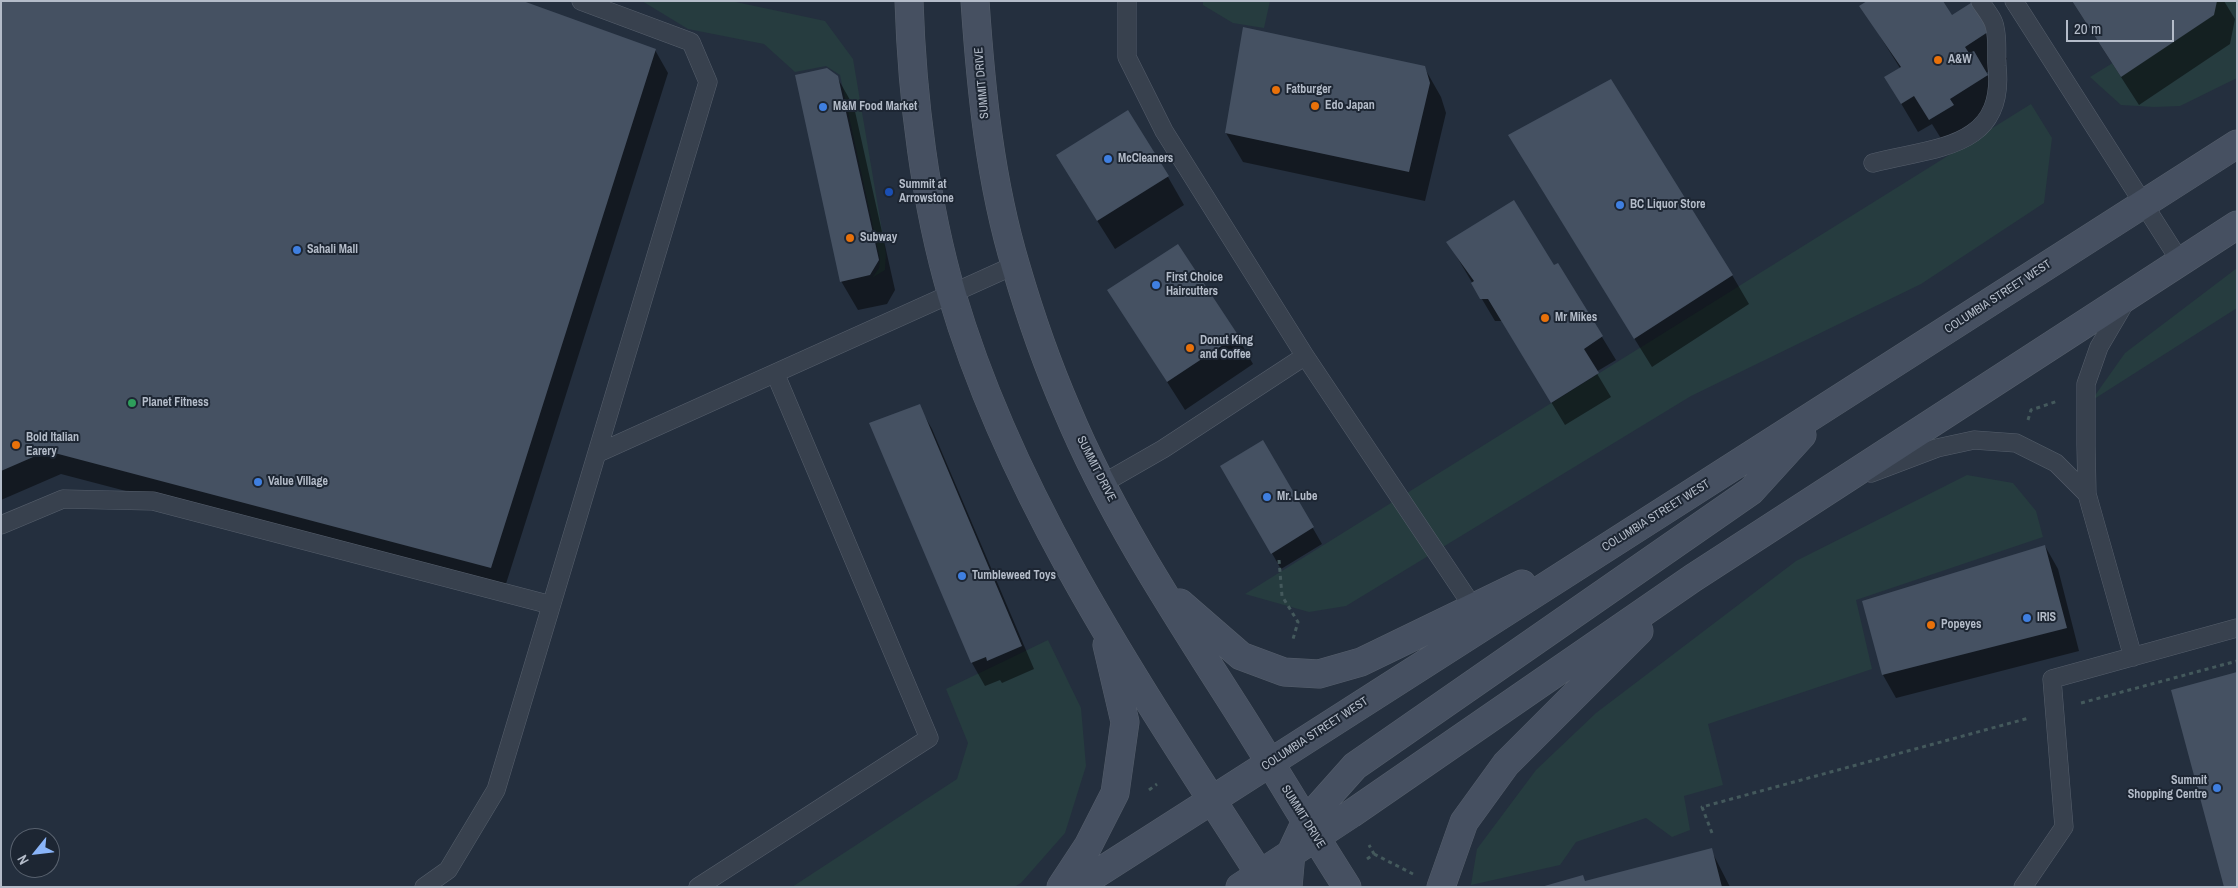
<!DOCTYPE html>
<style>
body{margin:0}
#map{position:relative;width:2238px;height:888px;overflow:hidden;background:#242f3e;font-family:"Archivo Narrow",sans-serif}
canvas{display:block}
.frame{position:absolute;inset:0;border:2px solid #b4bcc9;pointer-events:none}
.north{position:absolute;left:10px;top:828px;width:50px;height:50px;box-sizing:border-box;background:#1d2633;border:1px solid #59626f;border-radius:50%;rotate:241deg;font-size:14px;font-weight:700;line-height:20px;text-align:center;color:#b4bcc9}
.north::after{content:'';display:block;margin:auto;width:18px;height:22px;background:#8ab4f8;clip-path:polygon(50% 0,100% 100%,50% 72%,0 100%)}
.scale{position:absolute;left:2066px;top:20px;width:108px;height:22px;box-sizing:border-box;border:2px solid #b4bcc9;border-top:0;padding-left:6px;font-size:15px;line-height:18px;white-space:nowrap;color:#b4bcc9;-webkit-text-stroke:4px #1d2633;paint-order:stroke}
</style>
<div id="map">
<canvas width="2238" height="888"></canvas>
<div class="frame"></div>
<div class="north">N</div>
<div class="scale">20 m</div>
</div>
<script>
const c = document.querySelector('canvas').getContext('2d');
c.lineJoin = 'round';
function fill(path, color) {
  c.fillStyle = color;
  c.fill(path, 'evenodd');
}
function trace(path, color, width, dash) {
  c.strokeStyle = color;
  c.lineWidth = width;
  c.lineCap = dash ? 'butt' : 'round';
  c.setLineDash(dash || []);
  c.stroke(path);
}
function label(font, color, halo, rows, align = 'center') {
  c.font = font + ' "Archivo Narrow",sans-serif';
  c.lineWidth = 4;
  c.setLineDash([]);
  c.textBaseline = 'middle';
  c.strokeStyle = halo;
  c.fillStyle = color;
  for (const [text, x, y, turn = 0] of rows) {
    c.save();
    c.translate(x, y);
    c.rotate((+turn || 0) * Math.PI / 180);
    c.textAlign = isNaN(turn) ? turn : align;
    if (halo) c.strokeText(text, 0, 0);
    c.fillText(text, 0, 0);
    c.restore();
  }
}
fill(new Path2D(`
 M 642,1 L 731,1 L 825,21 L 853,59 L 886,254 L 885,270 L 872,278 L 879,268 L 880,259 L 840,75 L 826,66 L 795,72 L 764,44 L 688,29 Z
 M 1203,1 L 1270,1 L 1264,28 L 1233,23 L 1203,5 Z
 M 2213,1 L 2237,1 L 2237,78 L 2180,106 L 2154,107 L 2121,105 L 2090,77 Z
 M 2031,104 L 2052,138 L 2044,203 L 1921,284 L 1691,396 L 1346,606 L 1309,612 L 1245,594 Z
 M 2237,268 L 2237,308 L 2091,401 L 2125,353 Z
 M 1967,475 L 2013,483 L 2036,511 L 2043,537 L 1856,600 L 1872,669 L 1708,724 L 1723,785 L 1684,796 L 1690,830 L 1672,837 L 1646,818 L 1576,842 L 1560,865 L 1471,885 L 1477,849 L 1536,770 L 1596,713 L 1796,561 Z
 M 1048,640 L 1081,708 L 1086,766 L 1065,833 L 1021,883 L 1014,887 L 792,887 L 957,779 L 968,743 L 946,689 Z`), '#263c3f');
fill(new Path2D(`
 M 1,1 L 655,50 L 668,73 L 504,590 L 61,474 L 1,500 Z
 M 2072,1 L 2224,1 L 2235,19 L 2230,44 L 2139,105 Z
 M 1861,6 L 1951,17 L 1990,30 L 2007,59 L 1986,73 L 2004,104 L 1966,128 L 1947,148 L 1932,124 L 1918,132 L 1886,78 L 1900,68 Z
 M 1424,67 L 1441,97 L 1446,113 L 1425,201 L 1243,162 L 1226,133 Z
 M 837,77 L 854,107 L 895,290 L 887,304 L 858,310 L 841,281 Z
 M 1526,164 L 1732,275 L 1749,304 L 1652,367 Z
 M 1168,177 L 1184,205 L 1115,249 L 1074,184 Z
 M 1448,242 L 1554,267 L 1558,265 L 1616,360 L 1596,372 L 1611,397 L 1565,425 L 1502,321 L 1495,321 Z
 M 1109,291 L 1237,336 L 1253,364 L 1185,410 Z
 M 919,406 L 932,429 L 1034,669 L 1002,683 L 1000,680 L 985,686 L 972,663 L 871,424 Z
 M 1263,442 L 1322,544 L 1281,569 L 1222,466 Z
 M 2045,546 L 2058,569 L 2079,651 L 1896,698 L 1883,675 Z
 M 1711,850 L 1730,887 L 1545,887 L 1586,882 Z`), '#0007');
fill(new Path2D(`
 M 1,1 L 523,1 L 656,49 L 491,568 L 47,451 L 1,471 Z
 M 1867,1 L 1943,1 L 1952,15 L 1974,1 L 1991,30 L 1965,47 L 1969,53 L 1974,51 L 1988,75 L 1950,99 L 1954,105 L 1929,120 L 1914,96 L 1901,104 L 1884,77 L 1901,67 L 1859,6 Z
 M 2072,1 L 2217,1 L 2214,15 L 2121,77 Z
 M 1243,27 L 1425,66 L 1430,83 L 1409,172 L 1225,133 Z
 M 827,68 L 838,76 L 879,260 L 870,275 L 840,282 L 795,75 Z
 M 1611,79 L 1733,275 L 1634,339 L 1508,135 Z
 M 1128,110 L 1169,176 L 1097,221 L 1056,155 Z
 M 1514,200 L 1554,265 L 1558,263 L 1603,336 L 1584,349 L 1599,373 L 1551,403 L 1488,299 L 1480,299 L 1471,283 L 1474,281 L 1446,242 Z
 M 1178,244 L 1238,335 L 1167,382 L 1107,290 Z
 M 920,404 L 1022,646 L 987,661 L 986,657 L 971,663 L 869,423 Z
 M 1263,440 L 1314,527 L 1271,554 L 1220,466 Z
 M 2045,545 L 2067,628 L 1882,675 L 1862,601 Z
 M 2237,672 L 2237,887 L 2224,887 L 2171,690 Z
 M 1712,848 L 1722,887 L 1541,887 L 1583,875 L 1585,881 Z`), '#455162');
const service = new Path2D(`
 M 1127,1 L 1127,57 L 1164,131 L 1305,356 L 1473,607
 M 2014,1 L 2180,261
 M 1873,163 C 1933,147 2006,150 1997,66 C 1996,54 1998,40 1995,28 C 1994,19 1985,9 1980,1
 M 2126,301 L 2099,347 L 2086,384 L 2086,445 L 2087,494 L 2133,657
 M 598,453 L 1015,265
 M 1871,473 L 1937,448 L 1974,440 L 2016,443 L 2056,463 L 2087,494
 M 1102,484 L 1163,449 L 1305,356
 M 1,525 L 63,499 L 153,501 L 551,605
 M 424,887 L 448,870 L 496,790 L 708,82 L 691,42 L 581,1
 M 698,887 L 929,738 L 775,373
 M 2023,887 L 2064,827 L 2052,679 L 2237,628`);
const secondary = new Path2D(`
 M 909,1 C 912,97 925,203 952,295 C 1015,509 1149,701 1268,887
 M 975,1 C 981,90 990,181 1016,267 C 1030,315 1047,364 1067,410 C 1112,518 1178,617 1241,716 C 1277,773 1311,831 1347,887
 M 1180,603 L 1241,656 L 1284,672 L 1319,674 L 1361,662 L 1522,584
 M 1061,887 L 1088,846 L 1115,793 L 1125,722 L 1107,645
 M 1076,887 L 2237,144
 M 1240,887 L 1351,814 L 1693,578 L 2237,225
 M 1288,887 L 1291,853 L 1306,821 L 1355,766 L 1751,491 L 1802,435
 M 1441,887 L 1464,822 L 1506,764 L 1639,631`);
trace(service, '#565f6c', 19);
trace(secondary, '#565f6c', 29);
trace(new Path2D(`
 M 2028,420 L 2031,410 L 2058,401
 M 1279,560 L 1282,596 L 1298,622 L 1293,639
 M 2081,703 L 2237,661
 M 1149,790 L 1157,784
 M 1712,833 L 1702,807 L 2029,718
 M 1374,854 L 1413,874
 M 1367,859 L 1374,854 L 1369,845`), '#44595c', 3, [4, 4]);
trace(service, '#38414e', 18);
trace(secondary, '#465061', 28);
for (const [x, y, r, color] of [
 [1938,60,5,"#e8710a"],
 [1276,90,5,"#e8710a"],
 [1315,106,5,"#e8710a"],
 [823,107,5,"#3f7fe0"],
 [1108,159,5,"#3f7fe0"],
 [889,192,5,"#1a4fb4"],
 [1620,205,5,"#3f7fe0"],
 [850,238,5,"#e8710a"],
 [297,250,5,"#3f7fe0"],
 [1156,285,5,"#3f7fe0"],
 [1545,318,5,"#e8710a"],
 [1190,348,5,"#e8710a"],
 [132,403,5,"#2e9e5b"],
 [16,445,5,"#e8710a"],
 [258,482,5,"#3f7fe0"],
 [1267,497,5,"#3f7fe0"],
 [962,576,5,"#3f7fe0"],
 [2027,618,5,"#3f7fe0"],
 [1931,625,5,"#e8710a"],
 [2217,788,5,"#3f7fe0"]
]) {
  const dot = new Path2D();
  dot.arc(x, y, r, 0, 2 * Math.PI);
  c.fillStyle = color;
  c.fill(dot);
  trace(dot, '#1d2633', 2);
}
label('bold 12px', '#b4bcc9', '#1d2633', [
 ["A&W",1948,60],
 ["Fatburger",1286,90],
 ["Edo Japan",1325,106],
 ["M&M Food Market",833,107],
 ["McCleaners",1118,159],
 ["Summit at",899,185],
 ["Arrowstone",899,199],
 ["BC Liquor Store",1630,205],
 ["Subway",860,238],
 ["Sahali Mall",307,250],
 ["First Choice",1166,278],
 ["Haircutters",1166,292],
 ["Mr Mikes",1555,318],
 ["Donut King",1200,341],
 ["and Coffee",1200,355],
 ["Planet Fitness",142,403],
 ["Bold Italian",26,438],
 ["Earery",26,452],
 ["Value Village",268,482],
 ["Mr. Lube",1277,497],
 ["Tumbleweed Toys",972,576],
 ["IRIS",2037,618],
 ["Popeyes",1941,625],
 ["Summit",2207,781,"right"],
 ["Shopping Centre",2207,795,"right"]
], 'left');
label('12px', '#b4bcc9', '#1d2633', [
 ["SUMMIT DRIVE",982,83,-95],
 ["COLUMBIA STREET WEST",1998,297,-33],
 ["SUMMIT DRIVE",1096,469,63],
 ["COLUMBIA STREET WEST",1656,516,-32],
 ["COLUMBIA STREET WEST",1315,734,-33],
 ["SUMMIT DRIVE",1303,817,58]
]);
</script>
